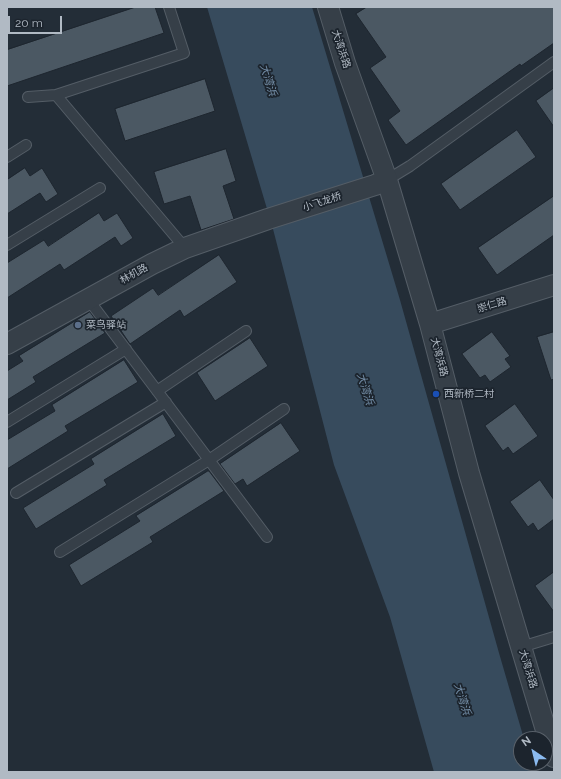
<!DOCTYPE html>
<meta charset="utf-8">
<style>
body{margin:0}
#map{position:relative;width:561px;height:779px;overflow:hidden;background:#232d37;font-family:Raleway,sans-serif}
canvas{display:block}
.frame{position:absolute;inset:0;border:8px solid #b1bac4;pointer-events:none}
.north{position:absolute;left:513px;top:731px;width:40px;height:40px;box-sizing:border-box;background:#1c242d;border:1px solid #586069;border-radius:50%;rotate:325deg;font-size:11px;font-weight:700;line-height:16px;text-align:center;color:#b1bac4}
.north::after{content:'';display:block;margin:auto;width:14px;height:18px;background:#8bbaef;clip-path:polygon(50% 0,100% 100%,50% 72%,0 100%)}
.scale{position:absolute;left:8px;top:16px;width:54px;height:18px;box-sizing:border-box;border:2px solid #b1bac4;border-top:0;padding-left:5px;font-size:12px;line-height:14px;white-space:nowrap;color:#b1bac4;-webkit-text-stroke:3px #1c242d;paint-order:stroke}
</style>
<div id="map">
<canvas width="561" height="779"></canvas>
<div class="frame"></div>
<div class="north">N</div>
<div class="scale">20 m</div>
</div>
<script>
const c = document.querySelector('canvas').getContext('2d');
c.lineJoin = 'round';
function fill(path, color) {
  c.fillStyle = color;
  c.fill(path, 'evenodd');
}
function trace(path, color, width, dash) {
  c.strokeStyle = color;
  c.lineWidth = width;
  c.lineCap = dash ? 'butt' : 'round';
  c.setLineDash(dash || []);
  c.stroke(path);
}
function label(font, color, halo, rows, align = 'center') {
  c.font = font + ' Raleway,"Noto Sans SC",sans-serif';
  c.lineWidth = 3.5;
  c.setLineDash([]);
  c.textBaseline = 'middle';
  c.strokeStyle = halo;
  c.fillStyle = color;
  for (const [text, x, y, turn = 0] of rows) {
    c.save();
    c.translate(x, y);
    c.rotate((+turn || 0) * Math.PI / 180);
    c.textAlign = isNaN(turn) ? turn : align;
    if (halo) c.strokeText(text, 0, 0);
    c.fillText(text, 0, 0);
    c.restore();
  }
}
fill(new Path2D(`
 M 207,7 L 312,7 L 400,300 L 499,653 L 524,739 L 521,739 L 521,763 L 532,763 L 534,772 L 434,772 L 390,617 L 334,465 L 273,229 Z`), '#374b5d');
const building = new Path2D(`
 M 136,7 L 155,7 L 164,33 L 7,86 L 7,50 Z
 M 367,7 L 554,7 L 554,43 L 521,66 L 520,64 L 406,145 L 388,120 L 400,111 L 370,68 L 386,57 L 356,14 Z
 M 205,79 L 215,111 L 125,141 L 115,109 Z
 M 554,88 L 554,127 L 536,101 Z
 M 517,130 L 536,157 L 460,210 L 441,184 Z
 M 226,149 L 236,181 L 223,186 L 234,219 L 201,230 L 190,196 L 164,204 L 154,172 Z
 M 25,168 L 30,176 L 42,168 L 58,194 L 46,202 L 40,193 L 7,214 L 7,180 Z
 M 554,196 L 554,235 L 497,275 L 478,248 Z
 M 99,213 L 104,221 L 117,213 L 133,238 L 121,246 L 115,237 L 64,270 L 60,264 L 7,298 L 7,263 L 44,240 L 48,246 Z
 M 219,255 L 237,282 L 184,317 L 180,310 L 130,344 L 111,316 L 153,288 L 158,295 Z
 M 90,312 L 105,333 L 33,377 L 36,382 L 7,400 L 7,371 L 23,361 L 19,356 Z
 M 492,332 L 510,356 L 505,359 L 511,367 L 490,382 L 485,375 L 480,378 L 462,354 Z
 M 554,332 L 554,379 L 551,380 L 537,337 Z
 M 250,338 L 268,366 L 215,401 L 197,373 Z
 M 124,360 L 138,382 L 65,426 L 68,431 L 7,469 L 7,440 L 55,411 L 52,405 Z
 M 515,404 L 538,436 L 513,454 L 508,447 L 503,451 L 485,426 Z
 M 163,414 L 176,436 L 104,480 L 107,485 L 36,529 L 23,508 L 94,464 L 91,459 Z
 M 281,423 L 300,451 L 247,486 L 243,479 L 235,484 L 220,464 Z
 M 208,471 L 209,471 L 224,491 L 150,537 L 153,542 L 81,586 L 69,565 L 140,521 L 136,516 Z
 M 540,480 L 554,500 L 554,519 L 538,531 L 533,523 L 528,527 L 510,502 Z
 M 554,572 L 554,612 L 535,586 Z`);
fill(building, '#4b5863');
trace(building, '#1e262f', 1);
const service = new Path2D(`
 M 56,95 L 185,248
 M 28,97 L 56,95 L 184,53 L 169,7
 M 7,157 L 26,145
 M 387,180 L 410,166 L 554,62
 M 7,245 L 100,188
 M 88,299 L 267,537
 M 157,391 L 246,331
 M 7,422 L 126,349
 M 16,493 L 166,402
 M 60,552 L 209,460 L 284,409
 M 521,647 L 554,637`);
const minor = new Path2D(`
 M 328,7 L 345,63 L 387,180 L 430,324 L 469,473 L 554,757
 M 430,324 L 554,285
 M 7,344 L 152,264 L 185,248 L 268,219 L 375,185 L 387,180`);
trace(service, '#545d66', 12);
trace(minor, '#545d66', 22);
trace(service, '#363f48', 10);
trace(minor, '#363f48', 20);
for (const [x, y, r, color] of [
 [78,325,4,"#5c6f8a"],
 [436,394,4,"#1a4fb4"]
]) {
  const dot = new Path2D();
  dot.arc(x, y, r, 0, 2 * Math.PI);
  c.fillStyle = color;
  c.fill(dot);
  trace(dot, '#1c242d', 1.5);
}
label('10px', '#b1bac4', '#1c242d', [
 ["大湾浜路",341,49,72],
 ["小飞龙桥",322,202,-18],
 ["林机路",134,274,-29],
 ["崇仁路",492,305,-17],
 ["大湾浜路",439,357,75],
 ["大湾浜路",528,669,73]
]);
label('10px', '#b1bac4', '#1c242d', [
 ["菜鸟驿站",86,325],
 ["西新桥二村",444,394]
], 'left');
label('italic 11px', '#738da6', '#1c242d', [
 ["大湾浜",268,80,73],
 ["大湾浜",365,389,73],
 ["大湾浜",462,699,73]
]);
</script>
